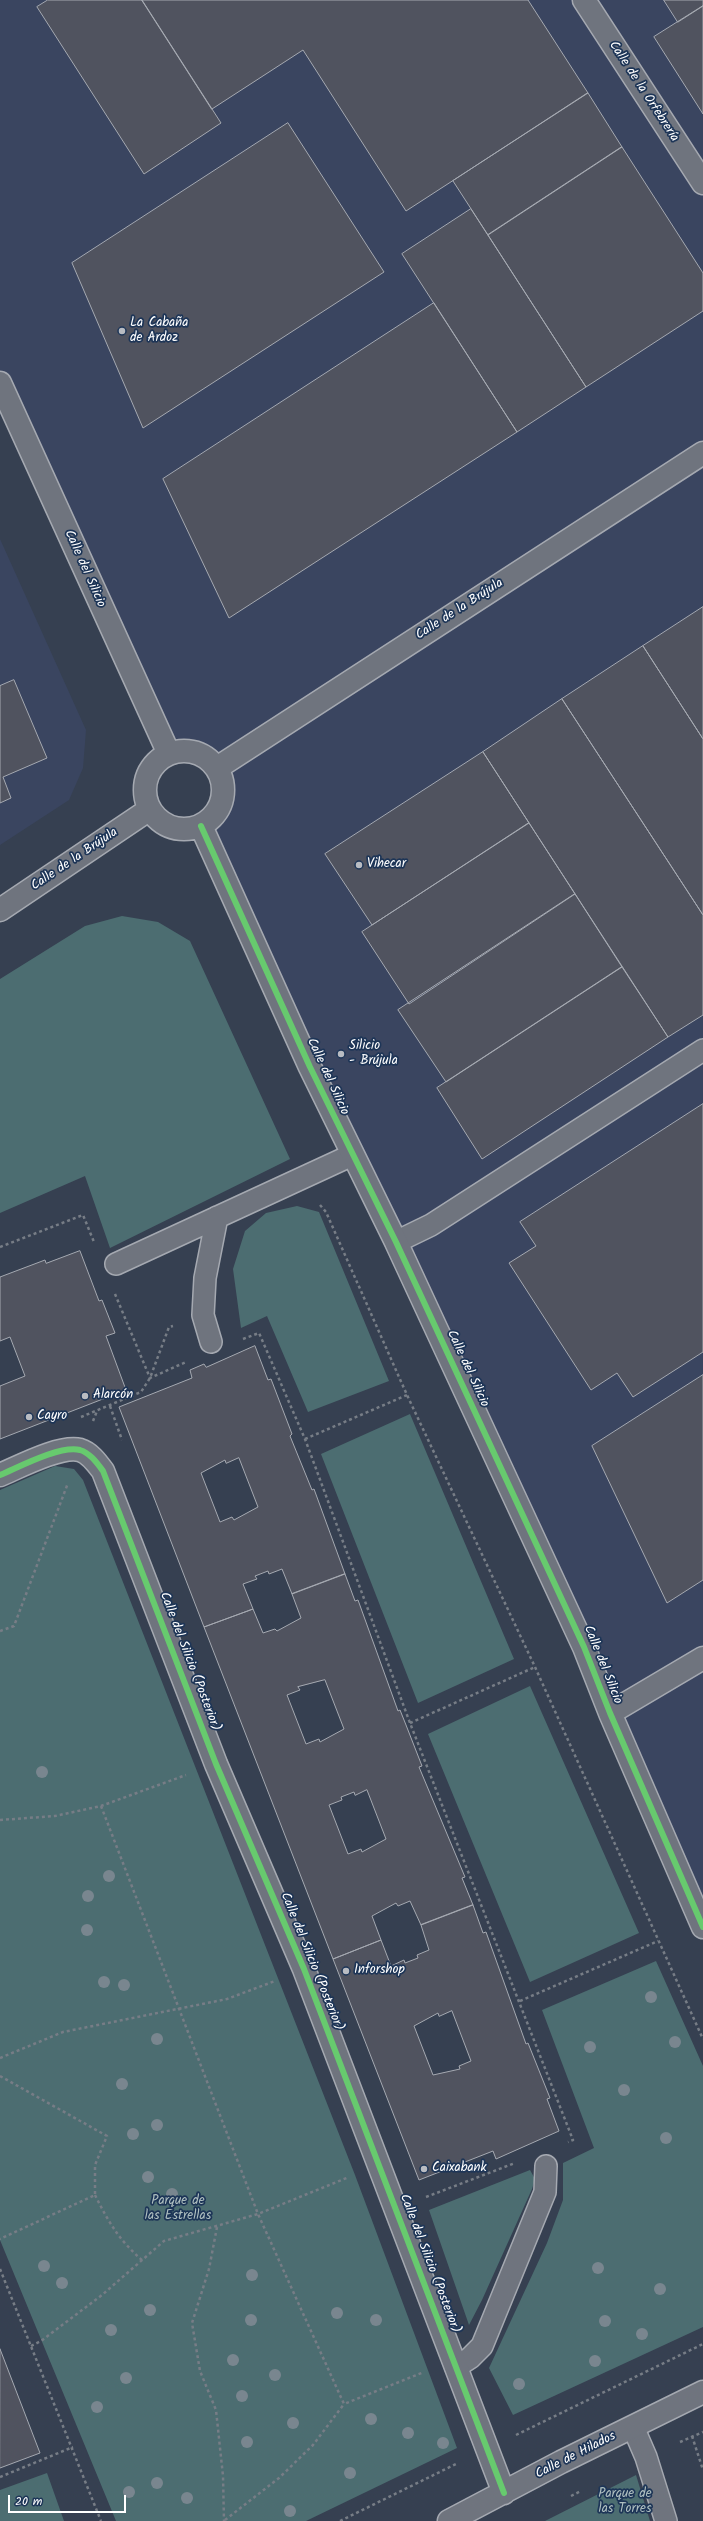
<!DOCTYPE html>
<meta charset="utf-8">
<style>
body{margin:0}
#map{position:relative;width:703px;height:2521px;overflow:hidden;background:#364051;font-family:Kalam,sans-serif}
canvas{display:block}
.scale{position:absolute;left:8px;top:2495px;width:118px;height:18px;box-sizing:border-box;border:2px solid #fff;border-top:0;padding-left:5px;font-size:12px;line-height:14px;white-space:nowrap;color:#fff;-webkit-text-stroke:3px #1d3557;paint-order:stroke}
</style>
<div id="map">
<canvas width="703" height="2521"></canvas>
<div class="scale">20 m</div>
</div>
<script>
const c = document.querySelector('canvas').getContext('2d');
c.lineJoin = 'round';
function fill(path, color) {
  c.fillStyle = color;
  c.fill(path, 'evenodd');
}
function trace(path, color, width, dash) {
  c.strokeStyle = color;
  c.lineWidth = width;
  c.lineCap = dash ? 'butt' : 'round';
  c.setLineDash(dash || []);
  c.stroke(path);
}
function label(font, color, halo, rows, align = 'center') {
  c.font = font + ' Kalam,sans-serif';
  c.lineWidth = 3.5;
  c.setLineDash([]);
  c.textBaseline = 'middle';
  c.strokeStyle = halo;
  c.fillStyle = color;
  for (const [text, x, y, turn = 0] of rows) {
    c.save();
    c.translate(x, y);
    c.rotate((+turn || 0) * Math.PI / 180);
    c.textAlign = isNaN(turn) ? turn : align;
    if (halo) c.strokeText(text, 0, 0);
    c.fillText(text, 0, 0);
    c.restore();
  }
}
fill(new Path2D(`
 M 0,0 L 703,0 L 703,1927 L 201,826 L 217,812 L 223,785 L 217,768 L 205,757 L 186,751 L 169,754 L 0,383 Z
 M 0,539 L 86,730 L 83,768 L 69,800 L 0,845 Z`), '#3a4560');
fill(new Path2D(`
 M 122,916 L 158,922 L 190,941 L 290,1159 L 110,1248 L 85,1176 L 0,1213 L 0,979 L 85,926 Z
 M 297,1206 L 319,1212 L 389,1381 L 308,1412 L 267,1316 L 241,1328 L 233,1269 L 245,1231 L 266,1213 Z
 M 410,1414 L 514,1659 L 418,1703 L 321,1454 Z
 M 55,1466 L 74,1469 L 83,1480 L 355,2175 L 457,2448 L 306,2521 L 116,2521 L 0,2240 L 0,1490 Z
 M 530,1686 L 639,1933 L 530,1982 L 428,1734 Z
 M 656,1961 L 703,2066 L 703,2327 L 513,2415 L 489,2368 L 547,2243 L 563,2200 L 563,2163 L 594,2148 L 542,2010 Z
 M 530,2170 L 535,2179 L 532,2189 L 482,2300 L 469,2325 L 429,2210 Z
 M 47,2473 L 64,2521 L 0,2521 L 0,2490 Z
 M 636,2475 L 650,2521 L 545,2521 Z`), '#4c6d71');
const building = new Path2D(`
 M 48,0 L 142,0 L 221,123 L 144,174 L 37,7 Z
 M 142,0 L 528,0 L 588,93 L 406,211 L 303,50 L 212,109 Z
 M 664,0 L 703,0 L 703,6 L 678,22 Z
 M 703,6 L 703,114 L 654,37 Z
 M 588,93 L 622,147 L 488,235 L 453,181 Z
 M 288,123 L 384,272 L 143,428 L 72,263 Z
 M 622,147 L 703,273 L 703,311 L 586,387 L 488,235 Z
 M 471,209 L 586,387 L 517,432 L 402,254 Z
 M 434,303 L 517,432 L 229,618 L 163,479 Z
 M 703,607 L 703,739 L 643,646 Z
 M 643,646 L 703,739 L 703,915 L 562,699 Z
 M 14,680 L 47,758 L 3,777 L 11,798 L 0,803 L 0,686 Z
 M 562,699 L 703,915 L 703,1015 L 668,1037 L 483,752 Z
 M 483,752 L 529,823 L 372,925 L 325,854 Z
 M 529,823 L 575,894 L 409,1004 L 362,932 Z
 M 575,894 L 622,967 L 446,1082 L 398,1010 Z
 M 622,967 L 668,1037 L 482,1159 L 437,1088 Z
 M 703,1104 L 703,1352 L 633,1397 L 617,1373 L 591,1390 L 509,1263 L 536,1246 L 520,1222 Z
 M 80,1251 L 99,1301 L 102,1300 L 115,1333 L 106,1336 L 126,1390 L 0,1439 L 0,1386 L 25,1376 L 10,1337 L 0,1341 L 0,1277 L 45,1260 L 46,1263 Z
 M 255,1346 L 268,1380 L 271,1379 L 292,1434 L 290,1436 L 312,1490 L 314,1489 L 345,1574 L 292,1594 L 282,1569 L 269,1574 L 268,1571 L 255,1576 L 257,1579 L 243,1584 L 253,1609 L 204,1627 L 119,1407 L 192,1378 L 190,1370 L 204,1364 L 206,1367 ZM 239,1458 L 258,1507 L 234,1520 L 232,1517 L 220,1522 L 201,1473 L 225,1460 L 226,1463 Z
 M 703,1375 L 703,1580 L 667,1603 L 592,1446 Z
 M 345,1574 L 355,1601 L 358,1600 L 398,1711 L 400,1710 L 406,1725 L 422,1766 L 419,1767 L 465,1877 L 462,1878 L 473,1905 L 421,1925 L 410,1901 L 398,1906 L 396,1903 L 372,1916 L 381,1940 L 333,1959 L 204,1627 L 253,1609 L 263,1633 L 275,1629 L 277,1631 L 301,1618 L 292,1594 ZM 325,1680 L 344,1729 L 320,1742 L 319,1739 L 306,1744 L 287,1695 L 300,1690 L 298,1687 ZM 367,1790 L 386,1839 L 362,1852 L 361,1849 L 348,1854 L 329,1805 L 342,1800 L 341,1797 L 354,1792 L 355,1795 Z
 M 473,1905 L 483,1933 L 486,1932 L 526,2044 L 528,2043 L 550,2098 L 547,2099 L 559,2131 L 496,2159 L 493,2151 L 419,2180 L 333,1959 L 381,1940 L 391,1966 L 404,1960 L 405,1963 L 418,1958 L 417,1955 L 429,1950 L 421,1925 ZM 452,2011 L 471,2061 L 459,2066 L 460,2069 L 433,2075 L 414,2026 L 438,2013 L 439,2016 Z
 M 0,2349 L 40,2453 L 0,2468 Z`);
fill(building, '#50535f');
trace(building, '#a5a9b1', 1);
const lane = new Path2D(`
 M 396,1242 L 431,1225 L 703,1050
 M 116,1264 L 352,1155
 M 211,1342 L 203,1315 L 205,1278 L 217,1217
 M 456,2367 L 470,2358 L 482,2346 L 545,2192 L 546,2166
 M 633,2427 L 646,2457 L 666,2521`);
const street = new Path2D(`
 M 584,0 L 703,183
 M 0,383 L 169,754
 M145 790a39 39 0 1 1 78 0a39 39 0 1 1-78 0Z
 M 217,768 L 703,453
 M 201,826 L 310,1067 L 396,1242 L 584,1647 L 610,1713 L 703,1927
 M 0,910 L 150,809
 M 0,1475 C 19,1467 60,1445 80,1450 C 90,1453 97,1463 103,1471 L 216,1764 L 304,1969 L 504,2493
 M 610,1713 L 703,1658
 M 449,2521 L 561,2462 L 703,2392`);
trace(lane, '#a5a9b1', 24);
trace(street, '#a5a9b1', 25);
trace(new Path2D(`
 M 320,1205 L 326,1212 L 407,1395 L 535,1667 L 703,2039
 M 0,1247 L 83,1215 L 94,1242
 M 115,1294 L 150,1378 L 186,1362
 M 243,1339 L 259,1333 L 305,1439 L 410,1723 L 573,2140 L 568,2142
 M 110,1406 L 122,1440
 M 81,1417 L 141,1392 L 150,1378 L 169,1327 L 173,1326
 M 93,1421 L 97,1411
 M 305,1439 L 407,1395
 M 0,1631 L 14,1626 L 68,1483
 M 410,1723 L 535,1667
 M 101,1806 L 258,2214 L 344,2404 L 424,2372
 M 0,1820 L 55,1816 L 101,1806 L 186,1775
 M 520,2001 L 658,1941
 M 0,2058 L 63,2032 L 227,1999 L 275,1981
 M 0,2076 L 107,2136 L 95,2165 L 95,2195 L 0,2239
 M 95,2195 C 109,2223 119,2240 143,2261
 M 426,2197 L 515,2163
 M 217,2227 L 209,2269 L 192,2323 L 200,2371 L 216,2410 L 223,2476 L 224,2521
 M 0,2269 L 101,2521
 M 31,2346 L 41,2341 L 102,2295 L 164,2241 L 258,2214 L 349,2177
 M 516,2435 L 703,2344
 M 692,2436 L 703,2470
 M 680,2442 L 703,2432
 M 0,2477 L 73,2447
 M 571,2496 L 581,2491
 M 225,2520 L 279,2478 L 313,2445 L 344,2404
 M 340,2521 L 458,2463`), '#777d86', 2.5, [3, 3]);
trace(lane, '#6f747e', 21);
trace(street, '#6f747e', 22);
trace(new Path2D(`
 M 201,826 L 310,1067 L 396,1242 L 584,1647 L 610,1713 L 703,1927
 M 0,1475 C 19,1467 60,1445 80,1450 C 90,1453 97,1463 103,1471 L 216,1764 L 304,1969 L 504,2493`), '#67ca6e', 6);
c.fillStyle = '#79868f';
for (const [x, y] of [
 [42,1772],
 [109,1876],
 [88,1896],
 [87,1930],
 [104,1982],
 [124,1985],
 [651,1997],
 [157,2039],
 [675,2042],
 [590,2047],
 [122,2084],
 [624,2090],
 [157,2125],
 [133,2134],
 [666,2138],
 [148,2177],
 [172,2194],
 [44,2266],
 [598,2268],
 [252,2275],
 [62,2283],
 [660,2289],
 [150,2310],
 [337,2313],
 [251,2320],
 [376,2320],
 [605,2321],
 [111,2330],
 [642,2334],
 [233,2360],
 [595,2361],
 [275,2375],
 [126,2378],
 [519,2384],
 [242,2396],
 [97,2407],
 [371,2419],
 [293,2423],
 [408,2433],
 [247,2442],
 [443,2443],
 [350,2473],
 [157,2483],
 [129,2492],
 [187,2498],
 [290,2511]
]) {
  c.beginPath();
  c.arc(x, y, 6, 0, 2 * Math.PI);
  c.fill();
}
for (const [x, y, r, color] of [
 [122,331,4,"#b9bcc2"],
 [359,865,4,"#b9bcc2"],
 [341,1054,4,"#b9bcc2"],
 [85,1396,4,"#b9bcc2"],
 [29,1417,4,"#b9bcc2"],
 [346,1971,4,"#b9bcc2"],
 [424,2169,4,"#b9bcc2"]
]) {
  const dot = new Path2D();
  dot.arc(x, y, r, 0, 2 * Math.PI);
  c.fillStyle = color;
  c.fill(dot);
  trace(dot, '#1d3557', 1.5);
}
label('13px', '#fff', '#1d3557', [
 ["Calle de la Orfebrería",643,92,57],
 ["Calle del Silicio",84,569,66],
 ["Calle de la Brújula",460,610,-33],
 ["Calle de la Brújula",75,860,-34],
 ["Calle del Silicio",327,1077,65],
 ["Calle del Silicio",467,1369,65],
 ["Calle del Silicio (Posterior)",189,1662,69],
 ["Calle del Silicio",602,1665,68],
 ["Calle del Silicio (Posterior)",311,1962,68],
 ["Calle del Silicio (Posterior)",429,2264,69],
 ["Calle de Hilados",576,2456,-27]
]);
label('13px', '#fff', '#1d3557', [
 ["La Cabaña",130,324],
 ["de Ardoz",130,339],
 ["Vihecar",367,865],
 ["Silicio",349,1047],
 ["- Brújula",349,1062],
 ["Alarcón",93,1396],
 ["Cayro",37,1417],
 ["Inforshop",354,1971],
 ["Caixabank",432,2169]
], 'left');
label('13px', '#b0c0c1', '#1d3557', [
 ["Parque de",178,2202],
 ["las Estrellas",178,2217],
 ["Parque de",625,2495],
 ["las Torres",625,2510]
]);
</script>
